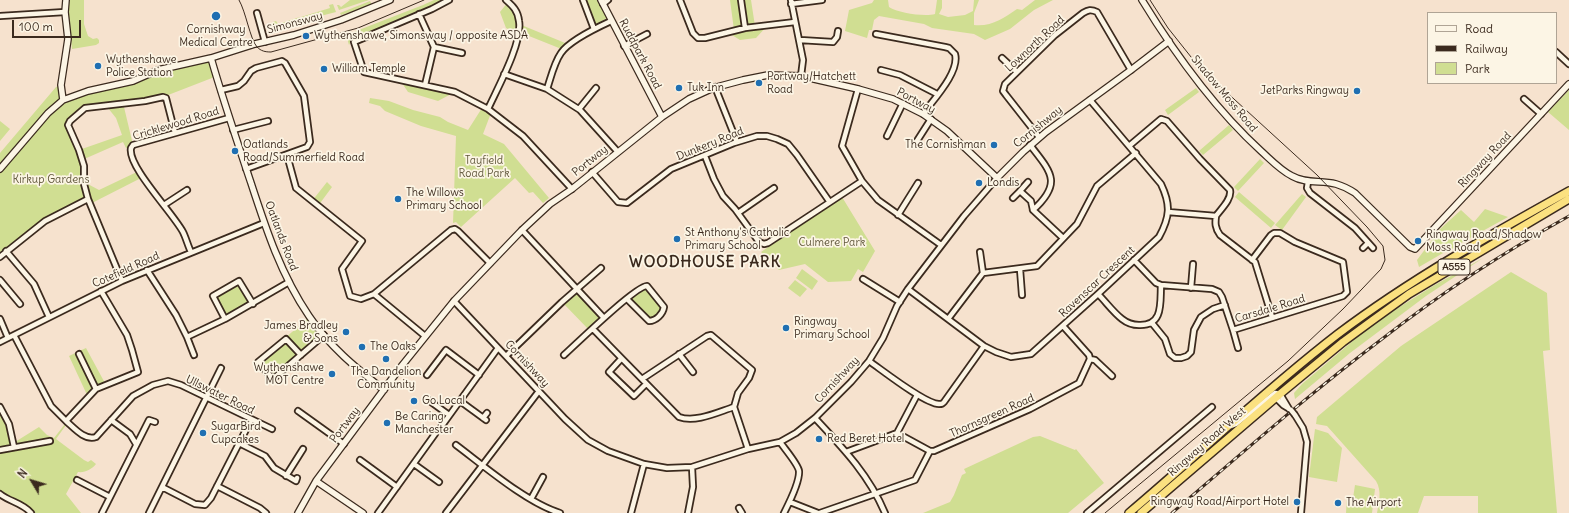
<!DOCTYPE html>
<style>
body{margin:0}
#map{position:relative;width:1569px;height:513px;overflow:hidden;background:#f6e2ce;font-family:Delius,sans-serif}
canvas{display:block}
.legend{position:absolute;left:1427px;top:12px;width:130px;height:72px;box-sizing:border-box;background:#fcf5e5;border:1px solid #afa495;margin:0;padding:5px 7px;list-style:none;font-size:12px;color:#3b2a1e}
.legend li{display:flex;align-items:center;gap:8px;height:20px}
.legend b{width:20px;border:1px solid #afa495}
.north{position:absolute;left:12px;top:461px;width:40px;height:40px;-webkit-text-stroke:3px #fcf5e5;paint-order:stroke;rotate:308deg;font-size:11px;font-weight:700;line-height:16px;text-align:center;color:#3b2a1e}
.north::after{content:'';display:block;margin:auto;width:14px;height:18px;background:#3b2a1e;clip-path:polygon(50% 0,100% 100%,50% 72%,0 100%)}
.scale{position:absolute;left:12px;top:20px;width:69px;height:18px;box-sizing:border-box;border:2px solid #3b2a1e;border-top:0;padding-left:5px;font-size:12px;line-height:14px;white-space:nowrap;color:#3b2a1e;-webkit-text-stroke:3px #fcf5e5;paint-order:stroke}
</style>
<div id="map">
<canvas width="1569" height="513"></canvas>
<ul class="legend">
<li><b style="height:5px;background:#fcf5e5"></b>Road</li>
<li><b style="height:5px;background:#3b2a1e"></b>Railway</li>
<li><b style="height:11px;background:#d0de92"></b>Park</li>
</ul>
<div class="north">N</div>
<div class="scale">100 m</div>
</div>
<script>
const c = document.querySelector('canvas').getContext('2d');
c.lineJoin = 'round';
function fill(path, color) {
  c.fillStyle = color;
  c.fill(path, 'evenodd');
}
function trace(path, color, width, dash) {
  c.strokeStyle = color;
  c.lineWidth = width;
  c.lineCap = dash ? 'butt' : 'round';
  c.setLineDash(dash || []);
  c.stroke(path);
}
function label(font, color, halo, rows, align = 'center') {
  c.font = font + ' Delius,sans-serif';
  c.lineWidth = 3.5;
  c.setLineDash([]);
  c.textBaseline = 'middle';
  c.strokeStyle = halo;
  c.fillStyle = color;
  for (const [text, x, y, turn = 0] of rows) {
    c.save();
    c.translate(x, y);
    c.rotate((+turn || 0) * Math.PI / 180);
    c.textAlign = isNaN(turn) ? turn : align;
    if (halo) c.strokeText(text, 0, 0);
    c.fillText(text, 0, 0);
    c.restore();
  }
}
fill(new Path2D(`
 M 68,0 L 84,0 L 84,24 L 88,36 L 93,39 L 97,38 L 99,40 L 99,43 L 96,45 L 72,49 L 68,13 Z
 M 350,0 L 369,0 L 339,10 L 337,5 L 339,5 L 341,7 Z
 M 434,0 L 445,0 L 421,12 L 352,39 L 349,45 L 346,35 L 423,5 Z
 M 586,0 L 597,0 L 607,18 L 597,24 L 595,24 Z
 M 730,0 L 751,0 L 755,26 L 768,25 L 756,38 L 740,40 L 727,32 L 734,30 Z
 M 874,0 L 888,0 L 889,7 C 898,13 925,17 935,14 L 937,0 L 942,0 L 942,8 L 939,14 L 948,17 L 965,15 L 973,11 L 974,0 L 979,0 L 974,13 L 974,25 C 991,27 1004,18 1017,9 L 1022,10 L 1035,0 L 1053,0 L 1034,10 L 1010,29 L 985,40 L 974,34 L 932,28 L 924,24 L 879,16 L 874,20 L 872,30 L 869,30 L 867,38 L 845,31 L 849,10 L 872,3 Z
 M 370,1 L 372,5 L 341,15 L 340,13 Z
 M 508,2 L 515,8 L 519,24 L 570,45 L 564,50 L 519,32 L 518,34 L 506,28 L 500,12 Z
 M 333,4 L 336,12 L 301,21 L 301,17 L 330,8 L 329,5 Z
 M 300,17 L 299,22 L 274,29 L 273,22 L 276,21 L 278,24 Z
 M 211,58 L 216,74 L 212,78 L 163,97 L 85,108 L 68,125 L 79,150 L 122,135 L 116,118 L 108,108 L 124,107 L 133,145 L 131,148 L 126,148 L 123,142 L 82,160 L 84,182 L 99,190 L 139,171 L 143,177 L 90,204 L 88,199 L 45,221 L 0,257 L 0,153 L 56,87 L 61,85 L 63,100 L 158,70 Z
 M 400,80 L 453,93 L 438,101 L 408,92 Z
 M 1196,88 L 1199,92 L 1168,115 L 1165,110 Z
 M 1569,90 L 1569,130 L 1548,112 Z
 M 370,98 L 389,101 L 413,110 L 440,117 L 448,122 L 468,130 L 482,108 L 491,113 L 483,134 L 504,144 L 549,198 L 543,203 L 533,192 L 529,193 L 515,178 L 461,227 L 456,222 L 453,223 L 456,136 L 421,126 L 385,111 L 380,106 L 369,103 Z
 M 0,121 L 10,129 L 0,141 Z
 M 1229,125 L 1233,130 L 1203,155 L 1199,151 Z
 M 1260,159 L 1264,163 L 1238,191 L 1234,187 Z
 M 327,182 L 332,187 L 318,206 L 312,201 Z
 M 1239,192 L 1275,223 L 1271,228 L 1235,197 Z
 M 1302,194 L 1306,197 L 1282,230 L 1275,225 Z
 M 842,197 L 875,251 L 863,272 L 858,269 L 851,281 L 828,282 L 805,264 L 779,270 L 761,252 Z
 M 1485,209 L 1508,217 L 1461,243 L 1458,248 L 1450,249 L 1419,267 L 1417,260 L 1435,236 L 1438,238 L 1441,236 L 1439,230 L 1461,210 L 1474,222 Z
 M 1483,258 L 1426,296 L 1350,353 L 1295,399 L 1294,393 L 1302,384 L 1374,323 L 1433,286 Z
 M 802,269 L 818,281 L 812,290 L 796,278 Z
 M 1511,272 L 1547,293 L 1550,350 L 1543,351 L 1557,513 L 1478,513 L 1478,496 L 1424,496 L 1418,513 L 1377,513 C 1379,502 1382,491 1376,481 L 1327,426 L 1316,424 L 1317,417 L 1401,346 Z
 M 795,280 L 807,289 L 800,297 L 788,288 Z
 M 239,281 L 253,304 L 225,319 L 213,296 Z
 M 645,286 L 664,310 L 652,321 L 627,299 Z
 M 576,289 L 604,318 L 590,331 L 562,302 Z
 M 309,317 L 324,335 L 273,379 L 258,362 Z
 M 86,348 L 106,385 L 88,397 L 69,356 Z
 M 0,414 L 15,442 L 39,427 L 47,435 L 54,438 L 65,424 L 66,425 L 56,439 L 84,460 L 88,462 L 91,460 L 96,464 C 92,469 85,473 78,472 L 66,494 L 81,513 L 31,513 L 0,494 Z
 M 1315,429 L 1328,433 L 1342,448 L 1337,482 L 1309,477 Z
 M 1040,436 L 1075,450 L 1076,449 L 1104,483 L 1068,513 L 923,513 L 950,502 L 954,495 L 962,475 L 966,473 L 964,469 L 1033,437 Z
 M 1355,485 L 1375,489 L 1372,513 L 1346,513 L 1347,497 L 1353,498 Z`), '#d0de92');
const minor = new Path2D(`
 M 449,0 L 432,9 L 354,42 L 364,72 L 455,92 L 488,109 L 523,136 L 572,189
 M 583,0 L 594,29
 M 680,0 L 693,33 L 698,38 L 705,38 L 745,28 L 795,22
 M 741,0 L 745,28
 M 791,0 L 803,60 L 801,76
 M 603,4 L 608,0
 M 791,4 L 822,0
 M 257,13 L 265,42
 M 419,14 L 434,47 L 425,85
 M 0,16 L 65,12
 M 876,34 L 945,47 L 949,48 L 955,54 C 960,72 933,100 923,114
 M 800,40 L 833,42 L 837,37 L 838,31
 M 624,46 L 647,34
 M 434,47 L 462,53
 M 1556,52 L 1569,64
 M 1002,58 L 1017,72
 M 881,70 L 900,75 L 937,94
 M 504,74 L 547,89 L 580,110 L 617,151
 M 715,87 L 737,142
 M 547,89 C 551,77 554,63 561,53 C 569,41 598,27 611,21
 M 858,89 L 842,146 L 862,181 L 878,200 L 941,245
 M 221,90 L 238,86 L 244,81 L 251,71 L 256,68 L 282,61 L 285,63 L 304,96 L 310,142 L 307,147 L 246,169
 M 1524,99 L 1541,114
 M 488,109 C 497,89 523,42 519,21 C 518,11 513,6 506,0
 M 579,109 L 596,88
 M 233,130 L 268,121
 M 887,136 L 903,103
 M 1039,137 L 1006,95 L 1003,91 L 1005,84 L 1055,35 L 1083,13 C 1088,10 1091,9 1097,12 L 1131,70
 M 915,144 L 931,119
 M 1030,145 C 1051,172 1063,183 1033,210
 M 1129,146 L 1161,119 L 1167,121 L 1200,159 L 1230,190 C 1232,199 1221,209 1216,216
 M 287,155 L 296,188 L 362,241 L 342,269 L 350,296 L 361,299 L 374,294 L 425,336
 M 705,156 L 714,179 L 723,196 L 735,209 L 759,242 L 764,244 L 768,243 L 862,181
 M 592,172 L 618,202 L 627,203 L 671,169 L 734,143 L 757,136 L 767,136 L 777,139 L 788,144 L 797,155 L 829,201
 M 1028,182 L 1020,191 L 1031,201 L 1033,210
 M 1308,182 L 1307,188 L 1310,193 L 1355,228 L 1373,248
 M 1013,198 L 1020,191
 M 164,205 L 187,190
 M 1033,210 L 1063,238
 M 1168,212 L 1216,216 C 1215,223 1215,228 1220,235 L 1255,262 L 1272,317
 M 738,213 L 774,188
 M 898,215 L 918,183
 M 522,230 L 604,318
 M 1363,248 L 1368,243
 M 6,251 L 34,284 L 49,317
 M 191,252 C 188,246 186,238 183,232 C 173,213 127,166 131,148 L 133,145 L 229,118
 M 980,252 L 983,273
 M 0,257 L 45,221 L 88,199
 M 1134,260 L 1156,283 L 1161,285 L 1212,289 L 1219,292 L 1222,297 L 1233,330 L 1343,296 L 1347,292 L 1343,262 L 1295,242 L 1280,233 L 1274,233 L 1271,235 L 1252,260
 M 1020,269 L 1022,295
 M 147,270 L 176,315 L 187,337 L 225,319 L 289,282
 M 863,279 L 900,302
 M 0,280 L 20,304
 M 122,281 L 88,199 L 84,184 L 84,166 L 79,150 L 68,125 L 70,121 L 85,108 L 145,101 L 163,97 L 166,98 L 175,133
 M 1191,288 L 1193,264
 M 908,289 L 984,346 L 996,352 L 1011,357 L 1031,354 L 1098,294 L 1159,237 C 1170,217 1171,205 1161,184 L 1090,100
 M 374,294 L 451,230 L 455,229 L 458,231 L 490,263
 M 1098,294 C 1106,302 1113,312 1122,319 C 1127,323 1133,325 1139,325 C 1164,326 1160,302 1161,285
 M 454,301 L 565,419 L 588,440 L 608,451 L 644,464 L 667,468 L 692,467 L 748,449 L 780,442 L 796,433 L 815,418 L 851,382 L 869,361 L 883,338 L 897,306 L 908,289 L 964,216 L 997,178
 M 0,319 L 8,338
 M 225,319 L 213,296 L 239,281 L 253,304
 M 948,319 L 983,273 L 1037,266 L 1077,224 L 1097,186 L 1136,153
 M 1152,323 L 1165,339 L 1170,354 L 1175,358 L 1181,358 L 1187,356 L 1191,352 L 1194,330 L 1201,317 L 1213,309 L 1225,305
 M 593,329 L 679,417 C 696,423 718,412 734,407
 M 1233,330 L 1238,348
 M 14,335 L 51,406 L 66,421 L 96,389 L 138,372 L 132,350 L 127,335 L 101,291
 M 187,337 L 194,355
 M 0,342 L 122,281 L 264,223
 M 79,354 L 96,389
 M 679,354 L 693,372
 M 301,355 L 286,339 L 258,362 L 273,379 L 324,335
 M 564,355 C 576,344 637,285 647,286 L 664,307 C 663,314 656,321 649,321 L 627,299
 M 506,356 L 562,302 L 601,268
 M 621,359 L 609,372 L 634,396 L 646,384
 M 1090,359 L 1095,360 L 1112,376
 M 869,361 C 882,370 925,404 939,404 C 942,404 942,404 944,402 L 984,346
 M 427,375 L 446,350 L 479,375
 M 642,379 L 707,336 L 711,335 L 752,370 L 749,378 L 738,393 L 734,407 L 748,449
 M 1274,396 L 1283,405 L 1288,408
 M 427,399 L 449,415
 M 460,401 L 486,420
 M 0,407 L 9,424 L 14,447
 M 298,411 L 344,444
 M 1295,415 L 1303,428 L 1307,442 L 1301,513
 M 483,418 L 487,413
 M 815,418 C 843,448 869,475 885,513
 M 111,420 L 130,434 L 136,444
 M 66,421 C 74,428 85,441 96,437 L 133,396 L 153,385 L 168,381 L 181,385 L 272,429
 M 1231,426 L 1236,424 L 1275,393 L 1280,394 L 1289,409
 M 441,427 L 498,348
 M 897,433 L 917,395
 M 780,442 C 784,448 798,464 799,471 C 800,482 789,503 784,513
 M 239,443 L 265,456 L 274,468 L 296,481 L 297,478
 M 456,445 C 484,466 527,503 560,513
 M 0,450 L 50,441
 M 846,452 L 897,433 L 930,451 L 934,451 L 1030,409 L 1079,383 L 1090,359 L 1089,355 L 1063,326
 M 360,460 L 397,487
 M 414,464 L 439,482
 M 286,476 L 303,449
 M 77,480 L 110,497
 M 217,486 L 260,508 L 266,513
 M 162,487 L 195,504 L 205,505 L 211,498 L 251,420
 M 0,494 C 10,502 23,503 31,513
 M 531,499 L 543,477
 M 790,502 L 818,513
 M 739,508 L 742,513
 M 102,513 L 149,420 L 155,422
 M 149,513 L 221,368
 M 378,513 L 435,434
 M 446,513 L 539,391
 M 631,513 L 644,464
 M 688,513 L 693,487 L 692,467
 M 820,513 L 915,480 L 930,451
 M 1087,513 L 1212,407`);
const tertiary = new Path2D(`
 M 601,0 L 662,117
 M 1142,0 C 1175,54 1214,108 1261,151 C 1270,159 1280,170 1292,176 C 1306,184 1321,180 1336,184 C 1343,186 1349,189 1355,193 L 1410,247 L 1415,249 L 1569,84
 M 211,58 C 223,100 237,141 251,183 C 266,229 281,275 309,316 C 329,346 356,368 384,390
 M 63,100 L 61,85 L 68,39 L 65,12 L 66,0
 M 0,169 L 48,113 L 63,100 L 88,91 L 133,81 L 158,70 L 211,58 L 255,44 L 294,35 L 341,20 L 390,0
 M 316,481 L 363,513
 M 298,513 L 316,481 L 400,368 L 454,301 L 522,230 L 550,204 L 572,189 L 662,117 L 689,99 L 713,88 L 743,80 L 768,75 L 801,76 L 858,89 L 893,99 L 923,114 L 947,131 L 997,178 L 1023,152 L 1046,132 L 1131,70 L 1169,41`);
const trunk = new Path2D(`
 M 1129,513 C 1199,454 1265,390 1338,334 C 1411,279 1490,235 1569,191
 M 1141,513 L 1280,394 L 1343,342 L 1373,320 L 1409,294 L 1569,199`);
trace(minor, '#3b2a1e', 8);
trace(tertiary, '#3b2a1e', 8);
trace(trunk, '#3b2a1e', 10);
trace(minor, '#fcf5e5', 4.5);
trace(tertiary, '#fcf5e5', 5.5);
trace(trunk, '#fbe180', 7);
trace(new Path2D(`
 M 239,0 C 246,12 250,39 257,47 C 261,51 265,52 271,52 L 358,28 L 424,0
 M 1105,513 L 1288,361 L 1343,309 L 1381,269 L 1385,260 L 1383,246 L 1367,227 L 1317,175 L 1199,67 L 1168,28 L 1150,0`), '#3b2a1e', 1);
const rail = new Path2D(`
 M 1172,513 C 1241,454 1309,394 1382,339 C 1441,293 1504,252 1569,216`);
trace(rail, '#3b2a1e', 3);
trace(rail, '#fcf5e5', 1.5, [4.5]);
const minorBridge = new Path2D(`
 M 1291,410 L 1295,415`);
trace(minorBridge, '#3b2a1e', 8, []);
trace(minorBridge, '#fcf5e5', 4.5);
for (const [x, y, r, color] of [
 [216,16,5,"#1f6fb2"],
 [306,36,4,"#1f6fb2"],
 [98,66,4,"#1f6fb2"],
 [324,69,4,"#1f6fb2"],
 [759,83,4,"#1f6fb2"],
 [679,88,4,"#1f6fb2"],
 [1357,91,4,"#1f6fb2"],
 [994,145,4,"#1f6fb2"],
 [235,151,4,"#1f6fb2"],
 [979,183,4,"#1f6fb2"],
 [398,199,4,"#1f6fb2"],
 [677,239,4,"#1f6fb2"],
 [1418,241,4,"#1f6fb2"],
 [786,328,4,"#1f6fb2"],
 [346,332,4,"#1f6fb2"],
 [362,347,4,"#1f6fb2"],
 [386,359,4,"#1f6fb2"],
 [332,374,4,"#1f6fb2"],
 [414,401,4,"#1f6fb2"],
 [387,423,4,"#1f6fb2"],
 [203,433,4,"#1f6fb2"],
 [819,439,4,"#1f6fb2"],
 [1297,502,4,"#1f6fb2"],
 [1338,503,4,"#1f6fb2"]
]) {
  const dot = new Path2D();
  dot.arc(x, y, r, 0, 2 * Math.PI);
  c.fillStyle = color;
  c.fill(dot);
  trace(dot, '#fcf5e5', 1.5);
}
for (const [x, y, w] of [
 [1454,267,32]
]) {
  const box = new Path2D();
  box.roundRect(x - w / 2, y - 8, w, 16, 3);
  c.fillStyle = '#fcf5e5';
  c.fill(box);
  trace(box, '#3b2a1e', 1);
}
label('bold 10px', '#3b2a1e', null, [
 ["A555",1454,267]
]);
label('11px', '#3b2a1e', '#fcf5e5', [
 ["Simonsway",295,23,-15],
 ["Lownorth Road",1035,44,-43],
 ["Ruddpark Road",640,54,62],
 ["Shadow Moss Road",1224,94,50],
 ["Portway",916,101,28],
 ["Cricklewood Road",176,124,-17],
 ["Cornishway",1038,127,-39],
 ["Dunkery Road",710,144,-22],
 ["Ringway Road",1485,160,-47],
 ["Portway",590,161,-39],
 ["Oatlands Road",281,236,69],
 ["Cotefield Road",126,270,-24],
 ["Ravenscar Crescent",1097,282,-43],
 ["Carsdale Road",1270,309,-17],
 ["Cornishway",527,364,47],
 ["Cornishway",837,380,-47],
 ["Ullswater Road",220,395,26],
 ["Thornsgreen Road",992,416,-24],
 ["Portway",345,425,-53],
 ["Ringway Road West",1207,442,-41]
]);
label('11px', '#3b2a1e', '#fcf5e5', [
 ["Cornishway",216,30,"center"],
 ["Medical Centre",216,43,"center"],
 ["Wythenshawe, Simonsway / opposite ASDA",314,36],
 ["Wythenshawe",106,60],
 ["Police Station",106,73],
 ["William Temple",332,69],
 ["Portway/Hatchett",767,77],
 ["Road",767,90],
 ["Tuk Inn",687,88],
 ["JetParks Ringway",1349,91,"right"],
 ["Oatlands",243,145],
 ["Road/Summerfield Road",243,158],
 ["The Cornishman",986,145,"right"],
 ["Londis",987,183],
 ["The Willows",406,193],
 ["Primary School",406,206],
 ["St Anthony's Catholic",685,233],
 ["Primary School",685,246],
 ["Ringway Road/Shadow",1426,235],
 ["Moss Road",1426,248],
 ["Ringway",794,322],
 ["Primary School",794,335],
 ["James Bradley",338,326,"right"],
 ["& Sons",338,339,"right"],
 ["The Oaks",370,347],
 ["Wythenshawe",324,368,"right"],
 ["MOT Centre",324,381,"right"],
 ["The Dandelion",386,372,"center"],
 ["Community",386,385,"center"],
 ["Go Local",422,401],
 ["Be Caring",395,417],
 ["Manchester",395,430],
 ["SugarBird",211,427],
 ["Cupcakes",211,440],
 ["Red Beret Hotel",827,439],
 ["Ringway Road/Airport Hotel",1289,502,"right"],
 ["The Airport",1346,503]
], 'left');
label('11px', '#60573b', '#fcf5e5', [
 ["Tayfield",484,161],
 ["Road Park",484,174],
 ["Kirkup Gardens",51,180],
 ["Culmere Park",832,243]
]);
c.letterSpacing = '1px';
label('bold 15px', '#3b2a1e', '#fcf5e5', [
 ["WOODHOUSE PARK",705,263]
]);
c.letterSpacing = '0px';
</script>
